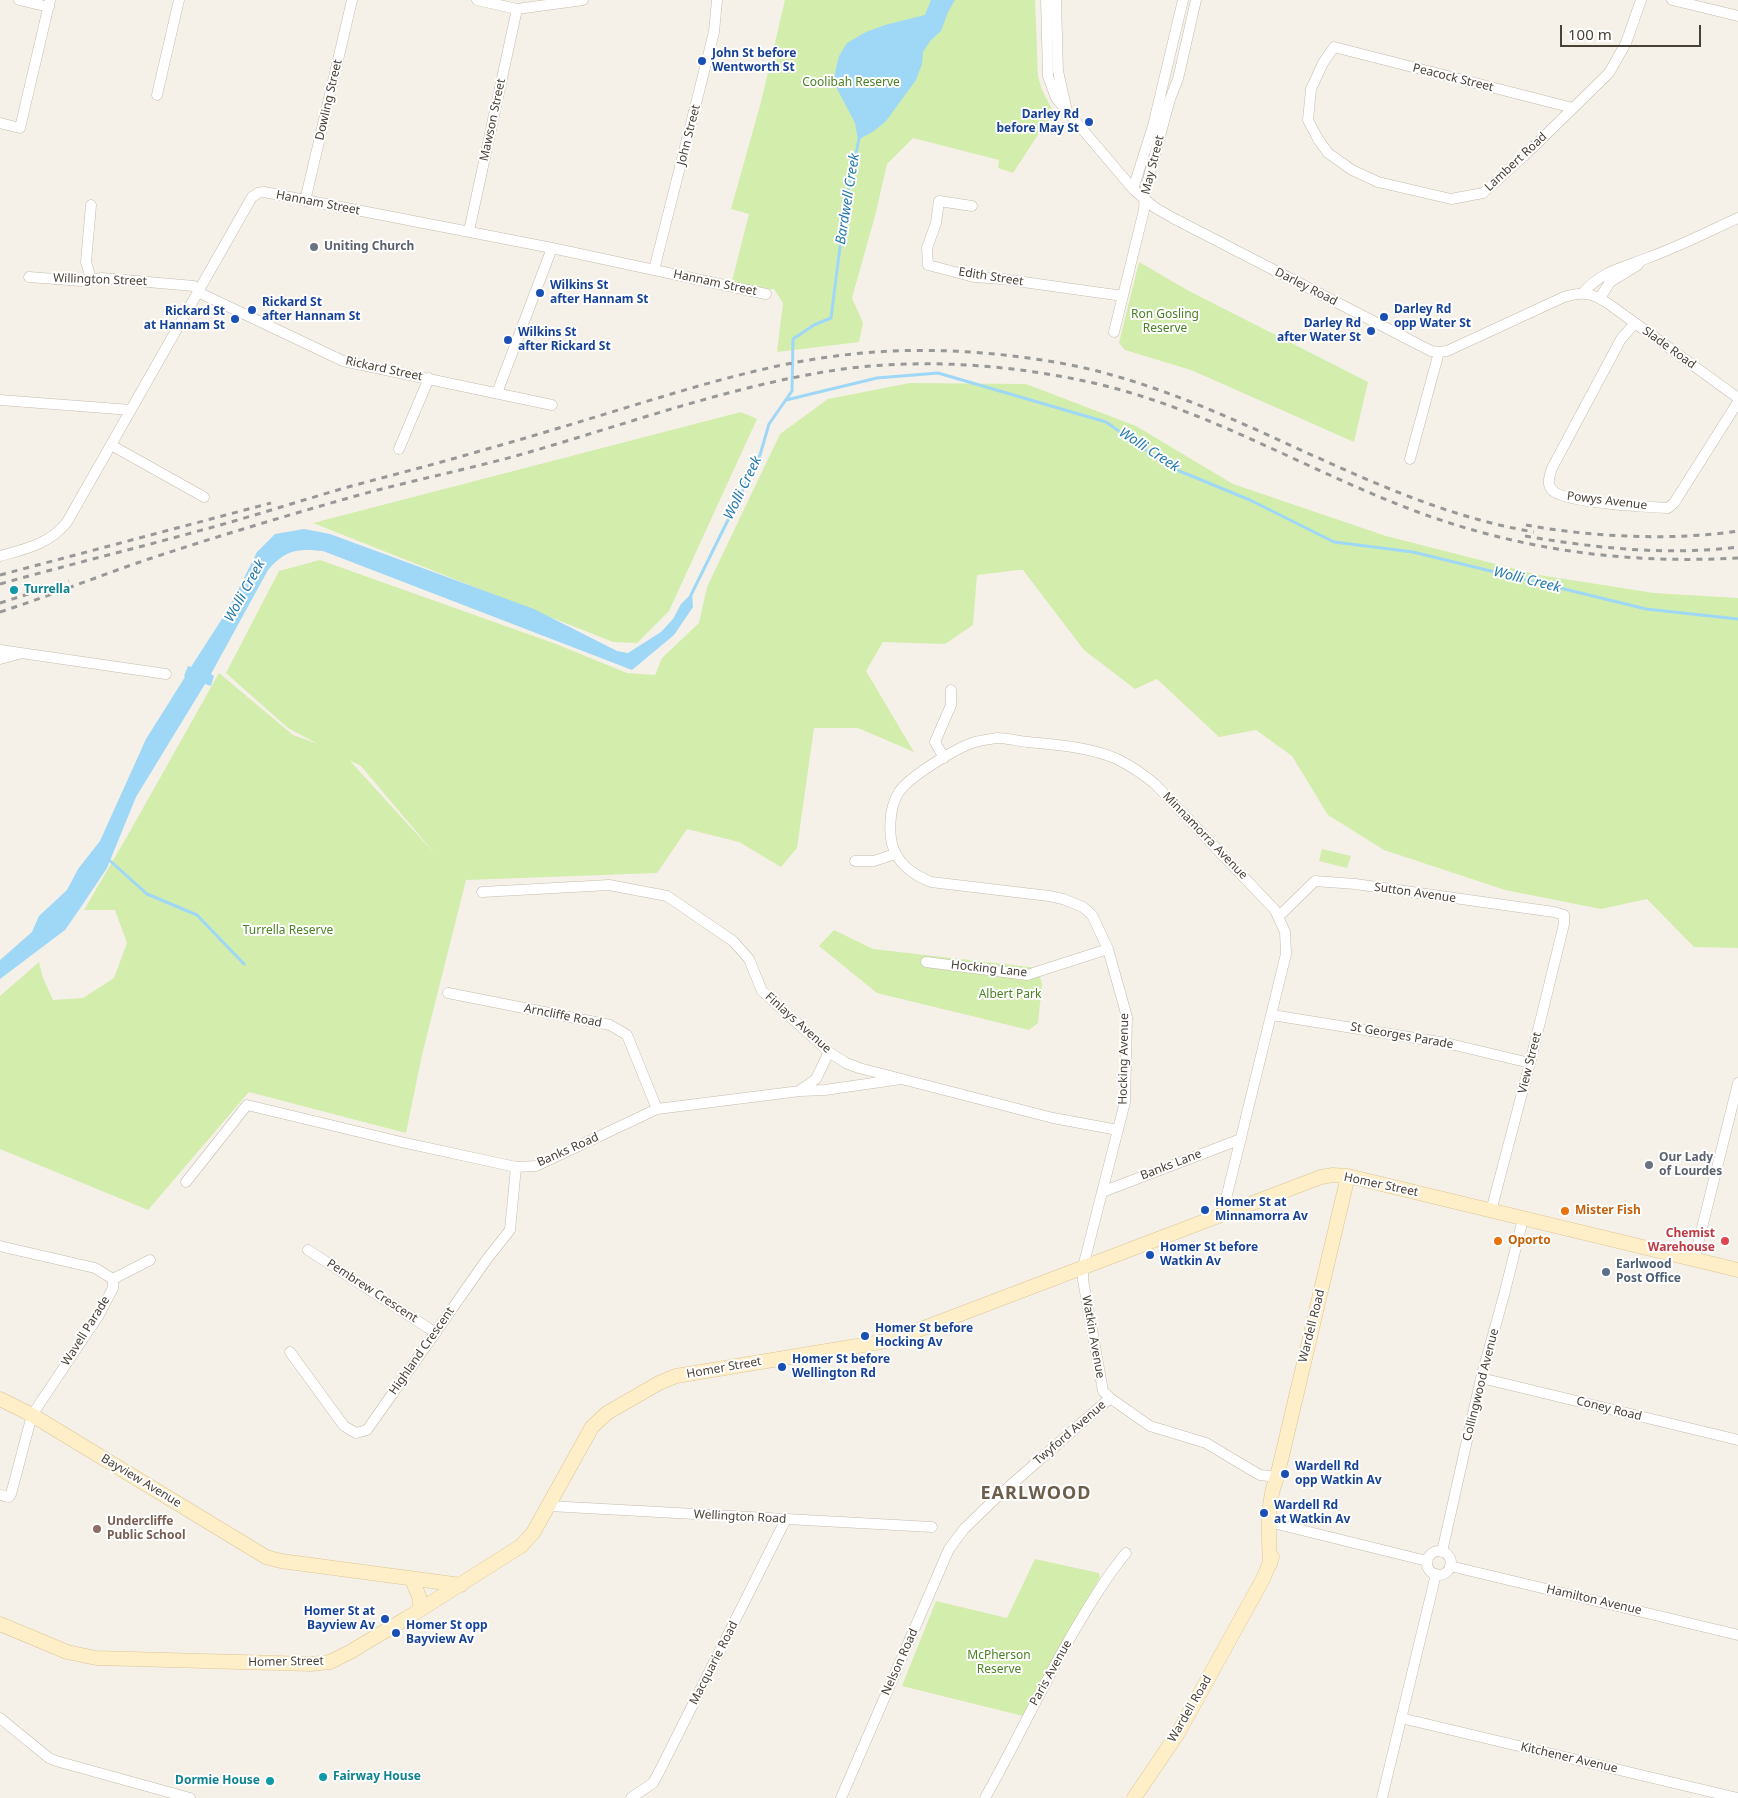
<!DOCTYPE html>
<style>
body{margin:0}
#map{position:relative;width:1738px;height:1798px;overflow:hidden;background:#f5f1e8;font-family:"Noto Sans",sans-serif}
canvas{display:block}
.scale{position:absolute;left:1560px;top:25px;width:141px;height:22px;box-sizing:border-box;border:2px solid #4a4136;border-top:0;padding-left:6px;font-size:15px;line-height:18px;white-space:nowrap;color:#4a4136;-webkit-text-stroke:4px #fff;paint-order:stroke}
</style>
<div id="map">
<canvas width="1738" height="1798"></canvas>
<div class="scale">100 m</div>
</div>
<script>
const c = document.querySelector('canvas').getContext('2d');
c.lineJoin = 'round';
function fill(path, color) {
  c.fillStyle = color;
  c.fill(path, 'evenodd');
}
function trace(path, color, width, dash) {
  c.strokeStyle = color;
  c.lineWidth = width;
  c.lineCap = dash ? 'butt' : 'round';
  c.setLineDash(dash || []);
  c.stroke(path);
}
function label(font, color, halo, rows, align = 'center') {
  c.font = font + ' "Noto Sans",sans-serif';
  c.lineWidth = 4;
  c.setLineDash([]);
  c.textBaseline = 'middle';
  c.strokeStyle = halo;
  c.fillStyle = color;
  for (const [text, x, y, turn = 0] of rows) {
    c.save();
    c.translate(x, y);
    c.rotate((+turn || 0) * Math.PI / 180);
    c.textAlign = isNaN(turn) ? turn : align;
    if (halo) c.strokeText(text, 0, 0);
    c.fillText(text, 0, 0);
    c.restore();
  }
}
fill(new Path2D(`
 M 785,0 L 1035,0 L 1038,76 L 1042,90 L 1055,115 L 1045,124 L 1013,173 L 998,168 L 999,160 L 913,138 L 887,164 L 875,216 L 852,298 L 863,323 L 859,342 L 777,352 L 783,303 L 774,289 C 759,291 745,290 732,281 L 749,214 L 731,209 L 761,102 Z
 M 1139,262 L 1189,291 L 1368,382 L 1354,442 L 1191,370 L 1125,350 L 1119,343 Z
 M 910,383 L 1026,384 L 1136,426 L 1233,484 L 1386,536 L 1539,575 L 1654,593 L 1738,598 L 1738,948 L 1694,947 L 1647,899 L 1601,909 L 1505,890 L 1384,850 L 1328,815 L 1292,756 L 1256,730 L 1219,737 L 1157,679 L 1135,689 L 1084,650 L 1023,570 L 1018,570 L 977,575 L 973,625 L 945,644 L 883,642 L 866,671 L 914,752 L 858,728 L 814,728 L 797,848 L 781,867 L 739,842 L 687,829 L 657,873 L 466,880 L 422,1055 L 406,1133 L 249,1092 L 148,1210 L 0,1149 L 0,996 L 39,962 L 43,978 L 53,1000 L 83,998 L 114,978 L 127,943 L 115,910 L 84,910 L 129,833 L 219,673 L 293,735 L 318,744 L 288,728 L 226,673 L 279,571 L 320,560 L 556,644 L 627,673 L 655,675 L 662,658 L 699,623 L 707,587 L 780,434 L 828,399 ZM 351,761 L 361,766 L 436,855 L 351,762 Z
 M 741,412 L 757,419 L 669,611 L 637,643 L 613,642 L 313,523 Z
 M 1322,849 L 1351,856 L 1347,868 L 1319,861 Z
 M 834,930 L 873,949 L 1038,968 L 1042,985 L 1038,1023 L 1029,1030 L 877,993 L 819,946 Z
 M 1035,1559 L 1099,1573 L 1100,1577 L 1023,1716 L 902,1686 L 936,1601 L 1007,1618 Z`), '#d3edad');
fill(new Path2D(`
 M 931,0 L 955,0 L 948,12 L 941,31 L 931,40 L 923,52 L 922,64 L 916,80 L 886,121 L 874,131 L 858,140 L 855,123 L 833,81 L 839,56 L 847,43 L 866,32 L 885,25 L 925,15 Z
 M 304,529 L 330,534 L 534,609 L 617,651 L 628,653 L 661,632 L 673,619 L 681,604 L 692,593 L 693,607 L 674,635 L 632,670 L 323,551 C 297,548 285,550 268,570 L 211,674 L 214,676 L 211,686 L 205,684 L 136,797 L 107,868 L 81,907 L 65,930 L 0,979 L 0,960 L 32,932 L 39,916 L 67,890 L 78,869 L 100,841 L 146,739 L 185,677 L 184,676 L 188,666 L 191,667 L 229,608 L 257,552 L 275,534 Z`), '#9fd7f7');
trace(new Path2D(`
 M 786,400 L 877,378 L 938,373 L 1106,422 L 1172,468 L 1250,500 L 1334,542 L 1413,552 L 1646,609 L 1738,619
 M 691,595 L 760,455 L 769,424 L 792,391 L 793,339 L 814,325 L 831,318 L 846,200 L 859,139
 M 108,859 L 147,894 L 197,915 L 244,964`), '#9fd7f7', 3);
const street = new Path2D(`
 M 19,0 L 49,7
 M 477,0 L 517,9 L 583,0
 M 1046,0 L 1048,76 L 1056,98 L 1133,189 L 1154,207 L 1173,218 L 1431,351 L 1439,352 L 1447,351 L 1564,297 C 1585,290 1595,294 1613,307 L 1738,398
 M 1056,0 L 1058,71 L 1066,107
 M 1672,0 L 1738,16
 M 157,95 L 179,0
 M 1573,108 L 1334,47 L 1323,63 L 1311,89 L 1308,120 L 1318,139 L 1328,153 L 1352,170 L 1378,182 L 1451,199 L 1483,193 L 1523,157 L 1609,73 L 1626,43 L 1641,0
 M 0,123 L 20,128 L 50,0
 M 1133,189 L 1153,126 L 1183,0
 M 305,201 L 352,0
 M 972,206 L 939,201 L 936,223 L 927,248 L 928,265 L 974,277 L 1002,279 L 1123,296
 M 469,231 L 517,9
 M 654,270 L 714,32 L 717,0
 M 29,277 L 82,281 L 102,278 L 194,286 L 202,294 L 343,361 L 552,405
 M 91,279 L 86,262 L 91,205
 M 1583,293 C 1601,271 1625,267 1650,257 C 1680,246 1709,231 1738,218
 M 1600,298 L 1610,282 L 1638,265
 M 1635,323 L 1621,339 L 1552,468 C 1550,475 1546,483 1552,490 C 1564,503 1647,507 1668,508 L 1674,503 L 1738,402
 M 1114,332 L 1144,210 L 1145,191 L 1170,99 L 1178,79 L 1196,0
 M 497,393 L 552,248
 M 0,400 L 131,410
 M 111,445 L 204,497
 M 399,449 L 429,378
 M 1410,459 L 1439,352
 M 0,556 C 25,549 50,544 67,522 L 252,197 L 258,193 L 264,192 L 552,248 L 766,294
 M 0,650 L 166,674
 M 0,659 L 19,654
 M 944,758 L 935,742 L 951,705 L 951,690
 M 855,861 L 874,861 L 895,854
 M 482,892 L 609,885 L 667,896 L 733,941 L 749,959 L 762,991 L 829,1052 L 846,1063 L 859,1068 L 1053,1118 L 1118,1130
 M 1279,916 L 1315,881 L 1355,884 L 1554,912 L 1564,915 L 1564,924 L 1530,1063 L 1491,1211
 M 926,962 L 1027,975 L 1108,949
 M 448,993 L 610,1025 L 627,1035 L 657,1109
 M 1272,1015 L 1446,1043 L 1530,1063
 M 800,1090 L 816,1079 L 829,1052
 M 186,1182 L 247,1105 L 401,1142 L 516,1167 L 536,1166 L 657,1109 L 800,1091 L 825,1090 L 901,1079
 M 1102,1192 L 1241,1139
 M 1222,1215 L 1286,954 L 1285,932 L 1275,910 L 1155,784 C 1143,774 1131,766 1117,759 C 1090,747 1057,745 1028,742 C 1018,741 1007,738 997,738 C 990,739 982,740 975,742 C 956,748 910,776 899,792 C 889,807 887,838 896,854 C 904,869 917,876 931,882 L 1049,896 L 1063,899 L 1083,907 L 1092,915 L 1108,949 L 1127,1017 L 1125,1102 L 1083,1267 L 1083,1280 L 1103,1391 L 1110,1398 L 1150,1426 L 1206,1443 L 1253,1471 L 1260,1475 L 1277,1477
 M 0,1246 L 95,1268 L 113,1279
 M 308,1250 L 436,1333
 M 1694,1260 L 1738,1083
 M 290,1352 L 344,1426 L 356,1433 L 367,1430 L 487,1259 L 510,1230 L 516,1167
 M 1481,1378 L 1738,1440
 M 0,1495 L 9,1497 L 11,1494 L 32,1415 L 99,1315 L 113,1288 L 113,1279 L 150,1260
 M 549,1506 L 932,1527
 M 1277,1524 L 1427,1561
 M1427 1563a12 12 0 1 1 24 0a12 12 0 1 1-24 0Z
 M 1442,1552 L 1481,1378 L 1504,1295 L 1523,1219
 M 1450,1566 L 1738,1635
 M 0,1718 L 49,1758 L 56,1761 L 190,1798
 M 1401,1718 L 1737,1798
 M 631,1798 L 653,1783 L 659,1772 L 786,1519
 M 841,1798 L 949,1549 L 964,1529 L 996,1498 L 1110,1398
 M 985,1798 C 1017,1741 1044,1682 1077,1626 C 1092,1601 1107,1576 1126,1553
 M 1382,1798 L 1436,1574`);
const secondary = new Path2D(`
 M 0,1399 L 32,1415 L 266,1557 L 281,1561 L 461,1585
 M 1270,1564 C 1269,1536 1266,1503 1277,1477 L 1348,1176
 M 411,1578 L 419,1596 L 420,1609
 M 0,1624 L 67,1652 L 96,1658 L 311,1664 L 330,1662 L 350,1652 L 407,1618 L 521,1546 L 533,1533 L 592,1427 L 607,1413 L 659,1383 L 676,1376 L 881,1342 L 900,1337 L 1321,1177 L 1333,1175 L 1348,1176 L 1738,1270
 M 1134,1798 L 1178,1733 L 1263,1579 L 1272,1557`);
trace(street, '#c5bbac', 11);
trace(secondary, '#dcc696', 15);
trace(street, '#fff', 10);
trace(secondary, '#ffefc8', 14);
trace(new Path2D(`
 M 1526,525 C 1591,537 1673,541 1738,531
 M 1525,536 C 1595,548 1667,556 1738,547
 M 0,575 L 271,503
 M 0,584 C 67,565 134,549 202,530 C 251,517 299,501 348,487 C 392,475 436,464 480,451 C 552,431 623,408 695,387 C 741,374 788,362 836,356 C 911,346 986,350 1060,363 C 1227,393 1367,504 1534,532
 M 0,603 L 69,581
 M 0,612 C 46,597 91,579 137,563 C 205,540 275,519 345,499 C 400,483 456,472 512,457 C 619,427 725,387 836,370 C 919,358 1007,364 1089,382 C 1208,408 1312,474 1426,515 C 1527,551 1630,564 1738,558`), '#989898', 3, [6, 6]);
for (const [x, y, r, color] of [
 [702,61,5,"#1a4fb4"],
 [1089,122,5,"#1a4fb4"],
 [314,247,5,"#6b7280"],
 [540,293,5,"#1a4fb4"],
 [252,310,5,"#1a4fb4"],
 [1384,317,5,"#1a4fb4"],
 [235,319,5,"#1a4fb4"],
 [1371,331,5,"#1a4fb4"],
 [508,340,5,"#1a4fb4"],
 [14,590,5,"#0f9aa8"],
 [1649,1165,5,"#6b7280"],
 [1205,1210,5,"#1a4fb4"],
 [1565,1211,5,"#e8710a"],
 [1498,1241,5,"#e8710a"],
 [1725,1241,5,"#e0444e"],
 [1150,1255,5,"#1a4fb4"],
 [1606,1272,5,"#5c6f8a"],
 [865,1336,5,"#1a4fb4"],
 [782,1367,5,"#1a4fb4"],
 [1285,1474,5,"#1a4fb4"],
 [1264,1513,5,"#1a4fb4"],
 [97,1529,5,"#8d6e63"],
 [385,1619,5,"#1a4fb4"],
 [396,1633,5,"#1a4fb4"],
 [323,1777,5,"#0f9aa8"],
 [270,1781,5,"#0f9aa8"]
]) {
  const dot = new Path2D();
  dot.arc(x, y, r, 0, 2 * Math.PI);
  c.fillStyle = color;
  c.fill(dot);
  trace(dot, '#fff', 2);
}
label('bold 12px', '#164399', '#fff', [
 ["John St before",712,54],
 ["Wentworth St",712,68],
 ["Darley Rd",1079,115,"right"],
 ["before May St",1079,129,"right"],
 ["Wilkins St",550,286],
 ["after Hannam St",550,300],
 ["Rickard St",262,303],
 ["after Hannam St",262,317],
 ["Darley Rd",1394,310],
 ["opp Water St",1394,324],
 ["Rickard St",225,312,"right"],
 ["at Hannam St",225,326,"right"],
 ["Darley Rd",1361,324,"right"],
 ["after Water St",1361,338,"right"],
 ["Wilkins St",518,333],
 ["after Rickard St",518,347],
 ["Homer St at",1215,1203],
 ["Minnamorra Av",1215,1217],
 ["Homer St before",1160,1248],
 ["Watkin Av",1160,1262],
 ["Homer St before",875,1329],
 ["Hocking Av",875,1343],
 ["Homer St before",792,1360],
 ["Wellington Rd",792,1374],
 ["Wardell Rd",1295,1467],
 ["opp Watkin Av",1295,1481],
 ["Wardell Rd",1274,1506],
 ["at Watkin Av",1274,1520],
 ["Homer St at",375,1612,"right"],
 ["Bayview Av",375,1626,"right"],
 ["Homer St opp",406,1626],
 ["Bayview Av",406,1640]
], 'left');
label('12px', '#4a4136', '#fff', [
 ["Peacock Street",1453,78,14],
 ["Dowling Street",329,100,-77],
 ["Mawson Street",493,120,-78],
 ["John Street",689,135,-76],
 ["Lambert Road",1516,162,-43],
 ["May Street",1153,165,-76],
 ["Hannam Street",318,203,11],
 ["Edith Street",991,277,9],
 ["Willington Street",100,280,2],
 ["Hannam Street",715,283,12],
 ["Darley Road",1306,287,27],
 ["Slade Road",1669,348,36],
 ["Rickard Street",384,369,12],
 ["Powys Avenue",1607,501,7],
 ["Minnamorra Avenue",1205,836,46],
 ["Sutton Avenue",1415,893,8],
 ["Hocking Lane",989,969,6],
 ["Arncliffe Road",563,1016,11],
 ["Finlays Avenue",798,1023,42],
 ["St Georges Parade",1402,1036,10],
 ["Hocking Avenue",1124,1059,-89],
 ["View Street",1530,1063,-76],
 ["Banks Road",568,1150,-24],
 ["Banks Lane",1171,1165,-21],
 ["Homer Street",1381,1185,12],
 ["Pembrew Crescent",372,1291,33],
 ["Wardell Road",1312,1326,-76],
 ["Wavell Parade",86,1331,-58],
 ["Watkin Avenue",1093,1337,80],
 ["Highland Crescent",422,1351,-55],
 ["Homer Street",724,1368,-10],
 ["Collingwood Avenue",1481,1385,-76],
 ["Coney Road",1609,1409,14],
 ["Twyford Avenue",1070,1433,-41],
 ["Bayview Avenue",141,1481,31],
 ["Wellington Road",740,1517,3],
 ["Hamilton Avenue",1594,1600,13],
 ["Homer Street",286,1662,-1],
 ["Nelson Road",900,1662,-66],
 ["Macquarie Road",714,1663,-63],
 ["Paris Avenue",1051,1673,-61],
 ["Wardell Road",1190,1709,-60],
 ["Kitchener Avenue",1569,1758,13]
]);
label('12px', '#4b8123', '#fff', [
 ["Coolibah Reserve",851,83],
 ["Ron Gosling",1165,315],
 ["Reserve",1165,329],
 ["Turrella Reserve",288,931],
 ["Albert Park",1010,995],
 ["McPherson",999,1656],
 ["Reserve",999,1670]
]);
label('bold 12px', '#5b616d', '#fff', [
 ["Uniting Church",324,247],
 ["Our Lady",1659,1158],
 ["of Lourdes",1659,1172]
], 'left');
label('bold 12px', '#0d838f', '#fff', [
 ["Turrella",24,590],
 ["Fairway House",333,1777],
 ["Dormie House",260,1781,"right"]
], 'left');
label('bold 12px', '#c56008', '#fff', [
 ["Mister Fish",1575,1211],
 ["Oporto",1508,1241]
], 'left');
label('bold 12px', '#be3a42', '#fff', [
 ["Chemist",1715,1234],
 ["Warehouse",1715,1248]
], 'right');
label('bold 12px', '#4e5e75', '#fff', [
 ["Earlwood",1616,1265],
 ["Post Office",1616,1279]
], 'left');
label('bold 12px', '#785e54', '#fff', [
 ["Undercliffe",107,1522],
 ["Public School",107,1536]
], 'left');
label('italic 14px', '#2279ae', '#fff', [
 ["Bardwell Creek",848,199,-81],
 ["Wolli Creek",1149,450,33],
 ["Wolli Creek",743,488,-64],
 ["Wolli Creek",1527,580,14],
 ["Wolli Creek",245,591,-61]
]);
c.letterSpacing = '1px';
label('bold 18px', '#6d5e4c', '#fff', [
 ["EARLWOOD",1036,1494]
]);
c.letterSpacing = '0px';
</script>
